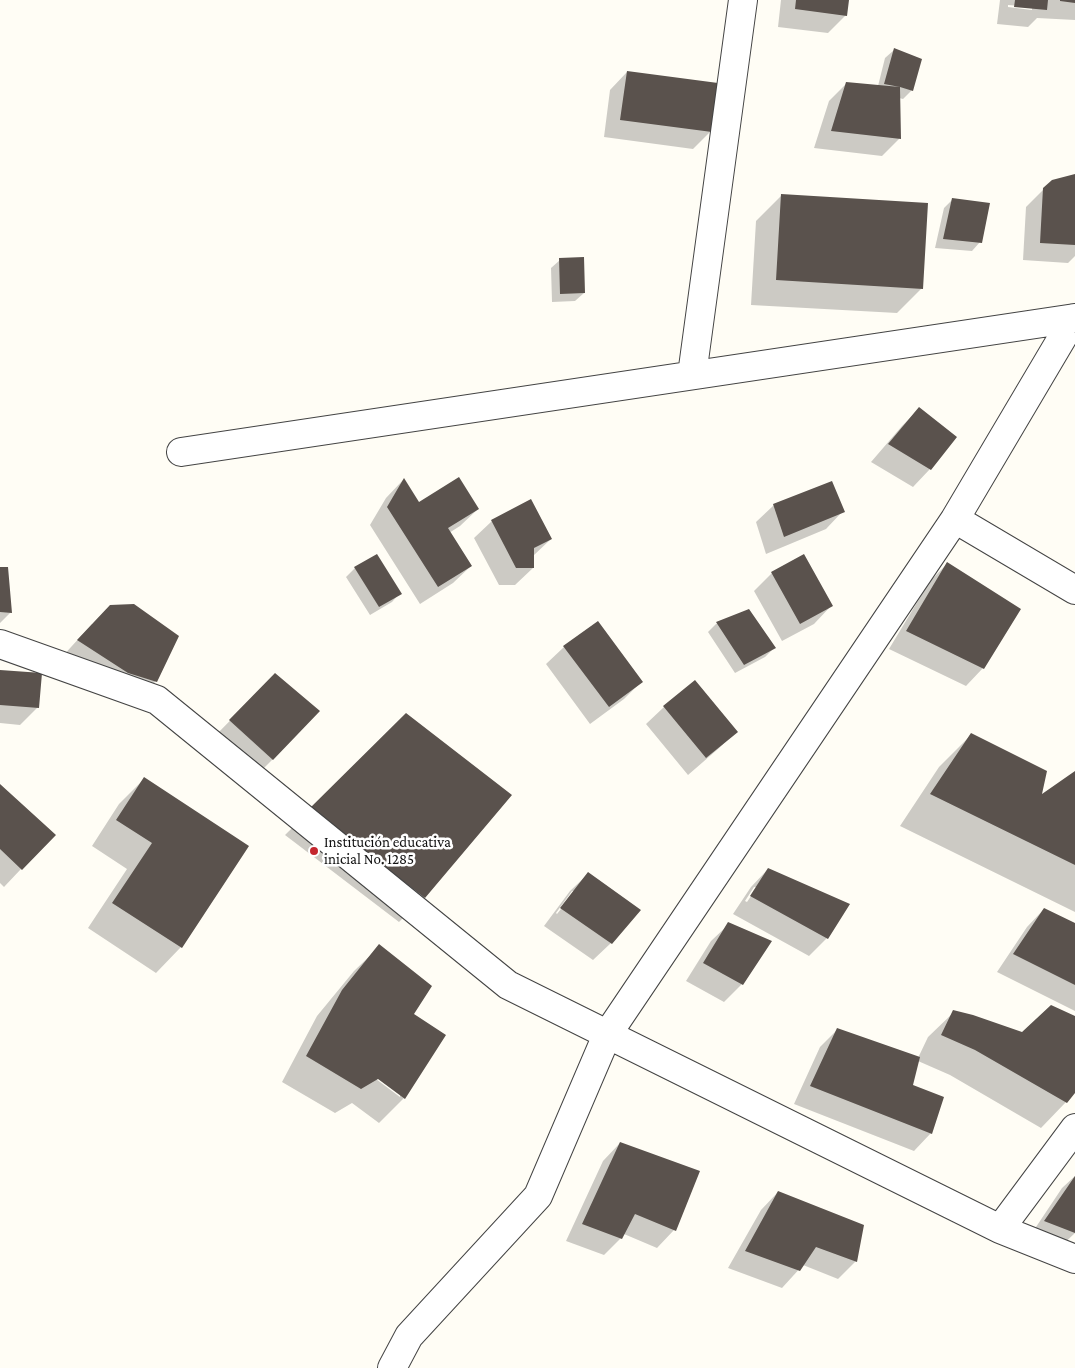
<!DOCTYPE html>
<meta charset="utf-8">
<style>
body{margin:0}
canvas{display:block;background:#fffdf5}
</style>
<canvas width="1075" height="1368"></canvas>
<script>
const c = document.querySelector('canvas').getContext('2d');
c.lineJoin = 'round';
function fill(path, color) {
  c.fillStyle = color;
  c.fill(path, 'evenodd');
}
function trace(path, color, width, dash) {
  c.strokeStyle = color;
  c.lineWidth = width;
  c.lineCap = dash ? 'butt' : 'round';
  c.setLineDash(dash || []);
  c.stroke(path);
}
function label(font, color, halo, rows, align = 'center') {
  c.font = font + ' "Crimson Pro",serif';
  c.lineWidth = 5;
  c.setLineDash([]);
  c.textBaseline = 'middle';
  c.strokeStyle = halo;
  c.fillStyle = color;
  for (const [text, x, y, turn = 0] of rows) {
    c.save();
    c.translate(x, y);
    c.rotate((+turn || 0) * Math.PI / 180);
    c.textAlign = isNaN(turn) ? turn : align;
    if (halo) c.strokeText(text, 0, 0);
    c.fillText(text, 0, 0);
    c.restore();
  }
}
fill(new Path2D(`
 M 781,0 L 848,0 L 846,15 L 828,33 L 778,27 Z
 M 1000,0 L 1075,0 L 1075,20 L 1037,18 L 1028,27 L 997,24 ZM 1008,5 L 1032,7 L 1032,10 L 1008,7 Z
 M 894,50 L 912,90 L 903,99 L 899,98 L 899,139 L 882,156 L 814,148 L 829,101 L 847,83 L 878,86 L 885,58 Z
 M 627,72 L 711,131 L 693,149 L 604,137 L 610,90 Z
 M 1075,175 L 1075,256 L 1068,263 L 1023,260 L 1026,207 L 1052,181 Z
 M 781,196 L 922,288 L 897,313 L 751,305 L 756,221 Z
 M 953,199 L 980,242 L 972,251 L 935,248 L 944,208 Z
 M 560,260 L 584,293 L 575,301 L 552,302 L 551,268 Z
 M 919,409 L 930,469 L 913,487 L 871,462 L 902,426 Z
 M 403,480 L 418,503 L 478,509 L 460,526 L 449,533 L 471,566 L 453,583 L 420,604 L 370,525 L 386,498 Z
 M 774,505 L 843,511 L 826,529 L 766,554 L 756,522 Z
 M 492,521 L 551,539 L 533,556 L 533,568 L 515,585 L 499,585 L 474,538 Z
 M 947,564 L 983,668 L 966,686 L 889,649 L 930,581 Z
 M 0,568 L 11,612 L 0,623 Z
 M 355,568 L 400,593 L 392,602 L 370,615 L 346,577 Z
 M 772,573 L 831,606 L 814,624 L 782,641 L 754,591 Z
 M 749,610 L 774,648 L 765,657 L 735,673 L 708,632 L 716,624 Z
 M 92,624 L 156,681 L 138,699 L 61,658 Z
 M 564,647 L 641,682 L 624,699 L 590,724 L 546,664 Z
 M 0,671 L 38,707 L 20,725 L 0,723 Z
 M 275,675 L 273,759 L 255,777 L 212,739 Z
 M 694,682 L 736,732 L 718,749 L 688,775 L 646,724 L 664,707 Z
 M 406,715 L 424,897 L 399,922 L 285,835 Z
 M 971,735 L 1040,796 L 1075,772 L 1075,912 L 900,826 L 939,767 Z
 M 144,779 L 247,846 L 181,947 L 156,973 L 88,928 L 127,869 L 92,846 L 119,804 Z
 M 0,785 L 21,869 L 4,887 L 0,883 Z
 M 768,869 L 827,938 L 809,956 L 733,914 L 751,887 ZM 754,887 L 757,887 L 747,902 L 745,901 Z
 M 588,874 L 611,943 L 593,960 L 544,926 L 570,891 ZM 572,891 L 575,891 L 557,914 L 556,913 Z
 M 1044,909 L 1075,925 L 1075,1011 L 997,972 L 1027,927 Z
 M 729,924 L 742,984 L 724,1002 L 686,981 L 711,941 Z
 M 380,946 L 412,1014 L 404,1098 L 379,1123 L 352,1103 L 335,1113 L 282,1082 L 317,1016 L 354,971 ZM 373,1074 L 400,1094 L 400,1097 L 372,1076 Z
 M 954,1012 L 1022,1034 L 1075,1018 L 1075,1091 L 1066,1102 L 1041,1128 L 950,1075 L 918,1061 L 911,1086 L 931,1133 L 914,1151 L 794,1104 L 820,1047 L 837,1030 L 918,1058 L 928,1037 Z
 M 620,1143 L 674,1230 L 657,1248 L 624,1234 L 621,1238 L 604,1255 L 566,1241 L 603,1161 Z
 M 1075,1176 L 1075,1233 L 1057,1250 L 1028,1239 L 1062,1188 Z
 M 778,1192 L 856,1261 L 838,1279 L 803,1265 L 782,1288 L 728,1268 L 761,1210 Z`), '#0003');
fill(new Path2D(`
 M 796,0 L 849,0 L 847,16 L 795,9 Z
 M 1015,0 L 1048,0 L 1047,10 L 1014,7 Z
 M 1060,0 L 1075,0 L 1075,3 L 1060,1 Z
 M 894,48 L 922,59 L 913,91 L 900,87 L 901,139 L 831,131 L 846,82 L 900,87 L 884,84 Z
 M 627,71 L 718,83 L 712,132 L 620,120 Z
 M 1075,174 L 1075,245 L 1040,243 L 1043,188 L 1052,180 Z
 M 781,194 L 928,203 L 923,289 L 776,280 Z
 M 952,198 L 990,203 L 982,243 L 943,239 Z
 M 584,257 L 585,293 L 560,294 L 559,258 Z
 M 919,407 L 957,437 L 931,470 L 888,444 Z
 M 459,477 L 479,509 L 448,528 L 472,566 L 438,587 L 387,507 L 404,478 L 419,502 Z
 M 832,481 L 845,512 L 784,537 L 773,504 Z
 M 531,499 L 552,539 L 534,548 L 534,568 L 516,568 L 491,520 Z
 M 377,554 L 402,594 L 379,607 L 354,567 Z
 M 804,554 L 833,606 L 800,624 L 771,572 Z
 M 947,562 L 1021,609 L 984,669 L 906,631 Z
 M 0,567 L 8,567 L 12,613 L 0,612 Z
 M 134,604 L 179,636 L 157,682 L 128,673 L 77,640 L 110,605 Z
 M 749,609 L 776,648 L 744,665 L 716,622 Z
 M 598,621 L 643,682 L 609,707 L 563,646 Z
 M 0,670 L 42,673 L 39,708 L 0,705 Z
 M 275,673 L 320,711 L 273,760 L 229,720 Z
 M 695,680 L 738,732 L 706,758 L 663,706 Z
 M 406,713 L 512,795 L 425,898 L 309,809 Z
 M 971,733 L 1047,771 L 1042,794 L 1075,771 L 1075,865 L 930,794 Z
 M 144,777 L 249,846 L 182,948 L 112,903 L 152,843 L 116,820 Z
 M 0,784 L 56,835 L 22,870 L 0,849 Z
 M 768,868 L 850,904 L 828,939 L 750,896 Z
 M 588,872 L 641,910 L 612,944 L 560,908 Z
 M 1044,908 L 1075,923 L 1075,985 L 1013,954 Z
 M 728,922 L 772,941 L 743,985 L 703,963 Z
 M 379,944 L 432,986 L 414,1014 L 446,1035 L 405,1099 L 378,1079 L 361,1089 L 306,1056 L 342,990 Z
 M 1051,1005 L 1075,1016 L 1075,1093 L 1067,1103 L 975,1050 L 941,1035 L 953,1010 L 973,1015 L 1022,1032 Z
 M 837,1028 L 920,1057 L 913,1085 L 944,1097 L 932,1134 L 810,1086 Z
 M 620,1142 L 700,1171 L 676,1231 L 635,1214 L 622,1239 L 582,1224 Z
 M 1075,1176 L 1075,1233 L 1044,1221 Z
 M 778,1191 L 864,1225 L 857,1262 L 816,1247 L 800,1271 L 745,1251 Z`), '#5a524d');
const minor = new Path2D(`
 M 692,375 L 743,0
 M 181,452 L 1075,318
 M 955,519 L 1075,590
 M 0,644 L 157,700 L 508,985 L 1000,1229 L 1075,1259
 M 1000,1229 L 1075,1128
 M 392,1368 L 409,1336 L 538,1196 L 607,1035 L 955,519 L 1074,318`);
trace(minor, '#444', 30);
trace(minor, '#fff', 28);
for (const [x, y, r, color] of [
 [314,851,5,"#c4262e"]
]) {
  const dot = new Path2D();
  dot.arc(x, y, r, 0, 2 * Math.PI);
  c.fillStyle = color;
  c.fill(dot);
  trace(dot, '#fff', 2);
}
label('15px', '#111', '#fff', [
 ["Institución educativa",324,842],
 ["inicial No. 1285",324,859]
], 'left');
</script>
